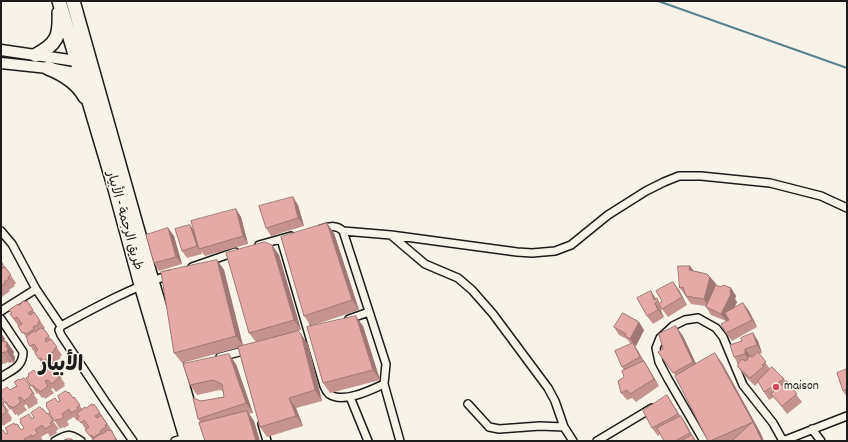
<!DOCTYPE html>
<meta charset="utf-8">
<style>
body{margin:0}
#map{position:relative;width:848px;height:442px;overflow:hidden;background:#f7f3e8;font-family:Dekko,sans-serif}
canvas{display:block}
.frame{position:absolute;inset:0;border:2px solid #1c1c1c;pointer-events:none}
</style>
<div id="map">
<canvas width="848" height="442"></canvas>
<div class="frame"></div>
</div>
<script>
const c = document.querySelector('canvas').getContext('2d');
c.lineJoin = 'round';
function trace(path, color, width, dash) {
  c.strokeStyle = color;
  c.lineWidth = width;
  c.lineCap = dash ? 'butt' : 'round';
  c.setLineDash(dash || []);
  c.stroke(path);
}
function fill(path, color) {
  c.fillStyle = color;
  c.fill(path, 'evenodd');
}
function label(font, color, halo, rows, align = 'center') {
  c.font = font + ' Dekko,"Playpen Sans Arabic",sans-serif';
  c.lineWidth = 3;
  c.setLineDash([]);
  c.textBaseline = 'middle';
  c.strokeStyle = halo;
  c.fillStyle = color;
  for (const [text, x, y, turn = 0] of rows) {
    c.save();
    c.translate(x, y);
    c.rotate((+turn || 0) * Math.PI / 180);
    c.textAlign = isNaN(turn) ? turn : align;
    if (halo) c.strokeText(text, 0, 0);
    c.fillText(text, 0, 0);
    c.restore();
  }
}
trace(new Path2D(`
 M 658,1 L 847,68`), '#568290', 2);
const street = new Path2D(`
 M 321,229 C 329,227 336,224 343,231 L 386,364 L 384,384 L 400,441
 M 1,231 L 12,244 L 36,289 L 61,326
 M 343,231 L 391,235 L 517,252 L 532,253 L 555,251 L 571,245 L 608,215 L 646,191 L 664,182 L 679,176 L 701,176 L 770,183 L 821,196 L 847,208
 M 392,236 L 425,264 L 458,278 L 472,290 L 493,314 L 548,388 L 555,401 L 564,427 L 573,441
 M 281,239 L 324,386 C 325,389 327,392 329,394 C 343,404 371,390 384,384
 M 259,245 L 291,236
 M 192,267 L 235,252
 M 1,311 L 36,289
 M 1,319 L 23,352 C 23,367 12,370 1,377
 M 349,319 L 369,312
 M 220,357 L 247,350
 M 350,397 L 368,441
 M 468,404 L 489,427 L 499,429 L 540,426 L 564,427
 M 262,424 L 267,441
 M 812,429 L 821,441
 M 55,441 C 67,434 69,433 81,441
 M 133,441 L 105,401 L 61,335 L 59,330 L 61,326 C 96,307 131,288 169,275
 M 175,441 L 186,438
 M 597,441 L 652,408
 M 704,441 L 668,379 L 659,362 L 656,348 L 660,338 L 673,326 L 685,320 L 698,318 L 716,328 L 723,337 L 743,385 L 773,423 L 783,441
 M 783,441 L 847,416`);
const secondary = new Path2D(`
 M 1,50 L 83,62
 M 1,63 L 48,68 L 86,75`);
const highway = new Path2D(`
 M 59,1 L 115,189 L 141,285 L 187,441
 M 73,1 L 152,281 L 199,441
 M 36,55 C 57,44 60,36 59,13
 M 48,68 C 63,74 77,82 85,97`);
trace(street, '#1c1c1c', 10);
trace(secondary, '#1c1c1c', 13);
trace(highway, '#1c1c1c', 16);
trace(street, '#f7f3e8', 7);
trace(secondary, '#f7f3e8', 10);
trace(highway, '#f7f3e8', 13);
fill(new Path2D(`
 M 298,205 L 304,226 L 271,236 L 266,228 Z
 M 236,209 L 241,217 L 248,244 L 205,256 L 201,251 L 202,254 L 187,258 L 182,251 L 190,225 L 194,231 Z
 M 168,228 L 174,236 L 182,264 L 159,271 L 154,263 Z
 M 334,233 L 359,310 L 311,326 L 304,316 Z
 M 272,245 L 279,255 L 301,330 L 295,332 L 308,344 L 322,401 L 296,408 L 303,426 L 267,437 L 260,427 L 238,348 L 182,363 L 174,353 L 217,260 L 224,270 L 243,345 L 256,342 L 249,333 Z
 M 1,261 L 16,283 L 14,285 L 15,286 L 9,290 L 10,291 L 2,297 L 1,295 Z
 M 690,266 L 694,271 L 710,277 L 716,284 L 715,286 L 731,288 L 736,296 L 735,299 L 737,302 L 734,308 L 743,303 L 749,311 L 757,327 L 732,341 L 726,333 L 726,321 L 711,315 L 706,307 L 706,306 L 691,304 L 680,288 Z
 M 679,290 L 687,305 L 668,317 L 662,309 L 661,311 L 664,317 L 653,324 L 647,316 L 656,299 L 657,298 L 660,303 Z
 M 27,301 L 45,328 L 44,329 L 62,355 L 60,357 L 61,358 L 55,362 L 56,363 L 54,365 L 62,377 L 61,378 L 65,384 L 64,384 L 65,386 L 56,392 L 53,388 L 51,389 L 54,393 L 45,399 L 44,397 L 42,398 L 38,393 L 37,394 L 26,378 L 37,374 L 43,369 L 42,364 L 27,341 L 28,340 L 10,314 L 19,305 Z
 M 363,326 L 380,380 L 330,393 L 323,383 Z
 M 614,327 L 644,330 L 636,346 L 635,346 L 644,361 L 649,369 L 659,386 L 636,402 L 632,398 L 627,400 L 621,393 L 624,377 L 624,370 L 622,367 L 631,344 L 627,339 L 619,335 Z
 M 1,333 L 5,339 L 4,341 L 7,342 L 14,352 L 13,354 L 15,357 L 14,363 L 11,362 L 11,363 L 7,362 L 5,364 L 3,363 L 1,365 Z
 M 753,333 L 758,341 L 762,353 L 759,354 L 770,369 L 784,379 L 802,402 L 787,414 L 774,397 L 769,400 L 764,392 L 759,382 L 755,386 L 744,375 L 738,367 L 738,363 L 734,357 L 742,341 Z
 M 683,336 L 696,364 L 722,363 L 760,432 L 764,441 L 708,441 L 676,376 L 658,352 L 663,349 Z
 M 236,364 L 253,413 L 249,414 L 254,421 L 260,441 L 205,441 L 201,423 L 198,419 L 201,401 L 224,397 L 223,391 L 220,390 L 197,395 L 190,385 Z
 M 847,369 L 847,397 L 843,391 Z
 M 24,378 L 35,394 L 34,395 L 38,400 L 37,401 L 38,403 L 29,409 L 26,404 L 24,406 L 27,410 L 18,416 L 17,414 L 15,415 L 11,409 L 10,410 L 5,403 L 10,390 L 17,386 L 20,380 Z
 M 68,393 L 73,398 L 74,397 L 82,409 L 86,408 L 94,404 L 113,432 L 112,432 L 118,441 L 93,441 L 79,419 L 77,421 L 74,417 L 67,421 L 69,425 L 64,428 L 63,427 L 60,429 L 49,412 L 50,412 L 47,405 L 58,402 Z
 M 667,395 L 680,416 L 686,424 L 692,435 L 696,441 L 664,441 L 660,434 L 658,436 L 652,428 Z
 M 1,400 L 9,411 L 8,412 L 12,418 L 11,419 L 12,420 L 3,426 L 1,423 Z
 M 42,409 L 53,421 L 59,429 L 56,431 L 57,433 L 50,437 L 48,433 L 41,437 L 43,441 L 1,441 L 6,434 L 15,425 L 21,430 L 24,428 L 32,418 Z`), '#c59290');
fill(new Path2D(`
 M 293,197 L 298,205 L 304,226 L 298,218 Z
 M 236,209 L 241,217 L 248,244 L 243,236 Z
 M 327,223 L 334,233 L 359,310 L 352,300 Z
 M 190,225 L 195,232 L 199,249 L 202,254 L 197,246 Z
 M 168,228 L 174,236 L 182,264 L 176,257 Z
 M 272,245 L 279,255 L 301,330 L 294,320 Z
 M 217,260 L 224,270 L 243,346 L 236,336 Z
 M 690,266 L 695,273 L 689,270 Z
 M 710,277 L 716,284 L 709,307 L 704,299 Z
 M 673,282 L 679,290 L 687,305 L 682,297 Z
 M 731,288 L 736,296 L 735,299 L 737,302 L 727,322 L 721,314 Z
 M 651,291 L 656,299 L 654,300 Z
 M 655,303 L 661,311 L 664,317 L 658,310 Z
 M 743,303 L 749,311 L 757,327 L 752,320 Z
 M 356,316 L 363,326 L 380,380 L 373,370 Z
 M 639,322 L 644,330 L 636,346 L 630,339 Z
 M 676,326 L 683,336 L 700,372 L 693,362 Z
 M 1,333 L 5,339 L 2,347 L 1,345 Z
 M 753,333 L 758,341 L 762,353 L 757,345 Z
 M 301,334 L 308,344 L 322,401 L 315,390 Z
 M 7,342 L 14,352 L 13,354 L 15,357 L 14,363 L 7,352 L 6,347 Z
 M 633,343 L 638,351 L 645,365 L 640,357 Z
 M 745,349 L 751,357 L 750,361 L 745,354 Z
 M 4,352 L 11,362 L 11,363 L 4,353 Z
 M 715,353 L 722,363 L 760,432 L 764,441 L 762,441 Z
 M 229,354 L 236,364 L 253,413 L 246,403 Z
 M 1,360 L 3,363 L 2,365 L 1,364 Z
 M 644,361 L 649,369 L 659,386 L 654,379 Z
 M 667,395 L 672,403 L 684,422 L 678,414 Z
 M 289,398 L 296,408 L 303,426 L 296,416 Z
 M 247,411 L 254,421 L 260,441 L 256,441 Z
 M 681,416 L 686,424 L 692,435 L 696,441 L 695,441 L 690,433 Z`), '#a07775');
const building = new Path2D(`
 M 293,197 L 298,218 L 266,228 L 259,206 Z
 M 236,209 L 243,236 L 199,249 L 191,221 Z
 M 327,223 L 352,300 L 304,316 L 281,237 Z
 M 190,225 L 197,246 L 182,251 L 175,229 Z
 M 168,228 L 176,257 L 154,263 L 146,235 Z
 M 265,242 L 272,245 L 294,320 L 249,333 L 226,253 Z
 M 217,260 L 236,336 L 174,353 L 161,272 Z
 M 1,261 L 3,264 L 1,266 Z
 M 678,266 L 690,266 L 689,270 L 707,274 L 710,277 L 704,299 L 686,296 L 683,287 L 680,288 Z
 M 5,267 L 11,275 L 8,277 L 9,279 L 4,282 L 5,284 L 1,286 L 1,270 Z
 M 673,282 L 682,297 L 662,309 L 659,304 L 662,301 L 656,291 Z
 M 716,285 L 721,287 L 723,285 L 731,288 L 730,292 L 731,294 L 721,314 L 706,307 Z
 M 651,291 L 654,300 L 657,298 L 658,301 L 655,303 L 658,310 L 647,316 L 637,298 Z
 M 24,301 L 25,302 L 27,301 L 33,310 L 28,313 L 30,315 L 34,312 L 40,321 L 38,322 L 39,324 L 33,327 L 34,329 L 26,334 L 24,332 L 22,333 L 18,326 L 22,324 L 17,317 L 14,319 L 10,314 L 12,313 L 9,310 L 18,304 L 19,305 Z
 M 743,303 L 752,320 L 726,333 L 721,324 L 729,320 L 725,313 Z
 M 623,313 L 639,322 L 630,339 L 625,336 L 626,334 L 614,327 Z
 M 356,316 L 373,370 L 323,383 L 307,327 Z
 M 676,326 L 693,362 L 673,373 L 658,352 L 663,349 L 659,334 Z
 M 41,328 L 42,329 L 43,328 L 49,336 L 45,339 L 46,342 L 51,339 L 57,347 L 54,349 L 55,350 L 50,354 L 51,356 L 43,361 L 41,358 L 39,359 L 35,353 L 38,350 L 34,344 L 30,346 L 27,341 L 28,340 L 26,337 L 34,331 L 35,332 Z
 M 298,331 L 301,334 L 315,390 L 289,398 L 296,416 L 260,427 L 238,347 Z
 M 753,333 L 757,345 L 745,349 L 745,354 L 734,357 L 730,345 L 742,341 L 741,338 Z
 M 1,341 L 7,342 L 6,347 L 8,347 L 7,352 L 4,352 L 4,353 L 1,352 Z
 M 633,343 L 640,357 L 622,367 L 615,351 Z
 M 758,352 L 766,362 L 762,365 L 764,366 L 750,378 L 738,367 L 738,363 L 742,359 L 745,361 L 747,360 L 748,357 L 750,356 L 752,357 Z
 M 715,353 L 753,422 L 710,441 L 708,441 L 675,376 Z
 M 229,354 L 246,403 L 198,419 L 193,398 L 201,401 L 224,397 L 222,384 L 213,380 L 190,385 L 183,364 Z
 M 51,361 L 56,369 L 55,370 L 59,376 L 58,377 L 59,378 L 51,384 L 48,380 L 45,381 L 48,386 L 40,392 L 38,389 L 37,390 L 33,385 L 31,386 L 26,378 L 29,376 L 28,374 L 34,370 L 37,374 L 43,369 L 41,365 L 46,362 L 47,363 Z
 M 644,361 L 654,379 L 630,394 L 627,390 L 621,393 L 618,381 L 624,377 L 622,371 Z
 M 772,367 L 784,379 L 764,392 L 758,381 Z
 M 847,369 L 847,389 L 843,391 L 837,373 Z
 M 24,378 L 30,386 L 29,387 L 33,393 L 31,394 L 32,395 L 24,401 L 21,397 L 18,398 L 21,402 L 13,408 L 11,406 L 10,407 L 6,402 L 5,403 L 1,397 L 1,393 L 2,393 L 1,391 L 7,387 L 10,390 L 17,386 L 14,382 L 19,379 L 20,380 Z
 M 787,381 L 797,394 L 782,406 L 771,394 Z
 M 66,391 L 68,393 L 69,392 L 73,398 L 74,397 L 80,405 L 77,407 L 78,409 L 71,413 L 69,409 L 62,414 L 64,417 L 59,420 L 58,419 L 54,421 L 49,412 L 50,412 L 46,406 L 47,405 L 46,403 L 55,398 L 58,402 L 60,401 L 58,396 Z
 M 667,395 L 678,414 L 652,428 L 643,411 Z
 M 1,400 L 4,403 L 2,404 L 6,410 L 5,411 L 6,412 L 1,416 Z
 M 92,404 L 92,406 L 94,404 L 100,413 L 95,416 L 97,418 L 101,415 L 107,424 L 105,425 L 106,427 L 100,431 L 101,432 L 93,438 L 92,435 L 90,436 L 85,430 L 89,427 L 84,420 L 81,423 L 77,418 L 79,417 L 77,413 L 85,407 L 86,408 Z
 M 40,407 L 42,409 L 43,409 L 47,414 L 48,413 L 53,421 L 50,423 L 52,425 L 45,429 L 42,425 L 35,430 L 38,433 L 32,437 L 32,435 L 24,439 L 25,441 L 1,441 L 1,431 L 3,430 L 6,434 L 8,433 L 5,428 L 14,423 L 15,425 L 17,424 L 21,430 L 24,428 L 20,422 L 21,421 L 20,419 L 29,414 L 32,419 L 34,417 L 31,413 Z
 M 247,411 L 256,441 L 205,441 L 199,423 Z
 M 681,416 L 690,433 L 675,441 L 664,441 L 657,428 Z
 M 753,422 L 762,441 L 732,441 Z
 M 108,430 L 109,431 L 111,430 L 116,439 L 113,441 L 94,441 L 93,439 L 102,433 L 102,434 Z
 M 692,435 L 695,441 L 681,441 Z
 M 67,439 L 72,439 L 72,441 L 67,441 Z`);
fill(building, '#e5aaa7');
trace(building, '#a07775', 1);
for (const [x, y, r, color] of [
 [776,387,4,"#d1495b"]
]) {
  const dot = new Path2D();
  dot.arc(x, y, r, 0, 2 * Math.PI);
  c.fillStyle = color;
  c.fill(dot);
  trace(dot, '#f7f3e8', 1.5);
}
label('13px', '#1c1c1c', '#f7f3e8', [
 ["طريق الرجمة - الأبيار",123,221,74]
]);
label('13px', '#1c1c1c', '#f7f3e8', [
 ["maison",784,387]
], 'left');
label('bold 21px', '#1c1c1c', '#f7f3e8', [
 ["الأبيار",61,367]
]);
</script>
